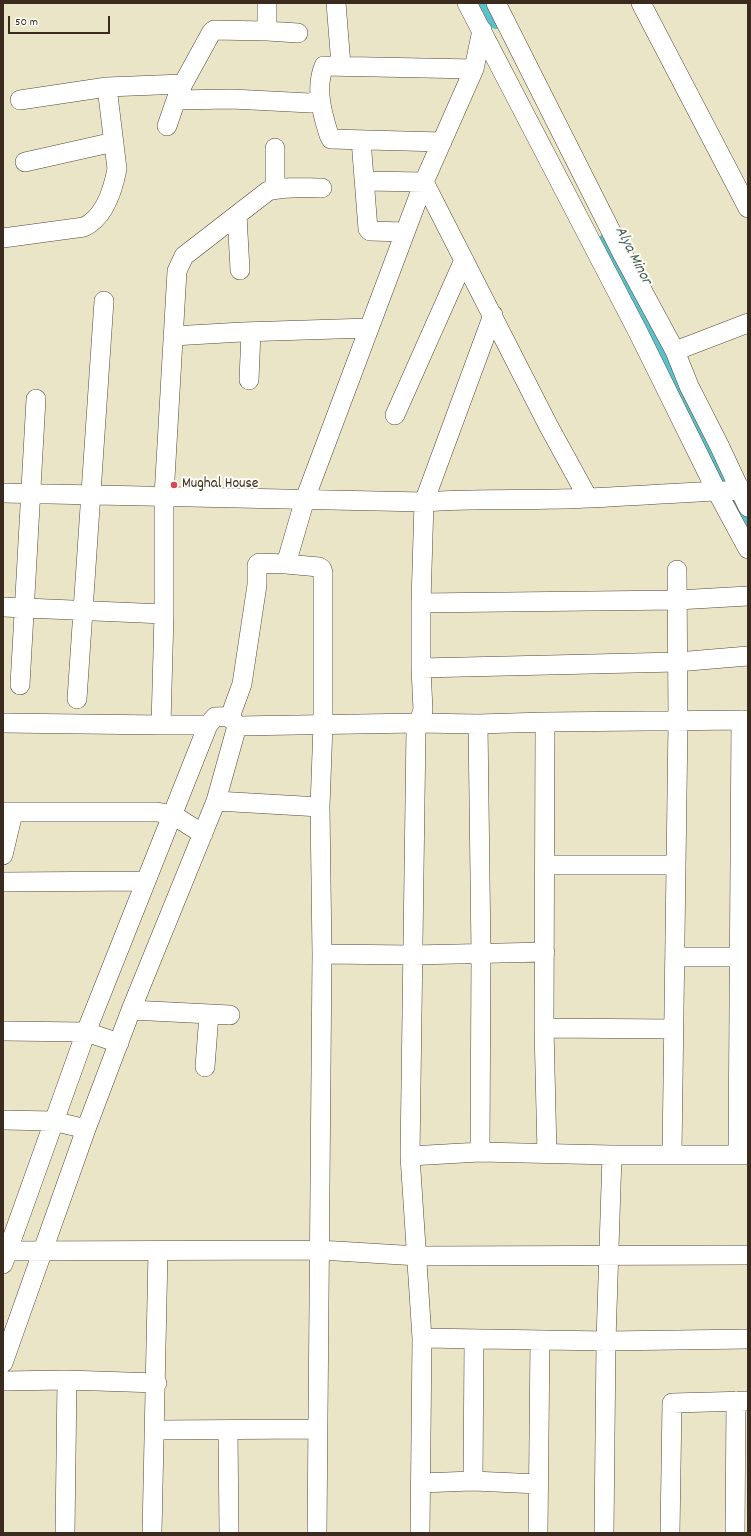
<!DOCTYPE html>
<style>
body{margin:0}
#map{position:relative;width:751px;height:1536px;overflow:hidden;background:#ebe5c7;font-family:Dekko,sans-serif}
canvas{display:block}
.frame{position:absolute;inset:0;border:4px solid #3b2a1e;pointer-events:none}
.scale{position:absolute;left:8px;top:16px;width:102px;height:18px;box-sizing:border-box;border:2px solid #3b2a1e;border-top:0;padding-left:5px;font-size:12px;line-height:14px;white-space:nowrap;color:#3b2a1e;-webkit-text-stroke:3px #fdfcf7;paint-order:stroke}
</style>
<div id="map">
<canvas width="751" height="1536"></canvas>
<div class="frame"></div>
<div class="scale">50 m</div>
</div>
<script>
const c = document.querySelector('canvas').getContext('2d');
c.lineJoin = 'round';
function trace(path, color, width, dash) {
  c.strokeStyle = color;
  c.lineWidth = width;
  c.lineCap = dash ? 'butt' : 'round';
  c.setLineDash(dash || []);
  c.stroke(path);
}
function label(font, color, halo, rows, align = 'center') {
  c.font = font + ' Dekko,sans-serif';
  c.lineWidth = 4;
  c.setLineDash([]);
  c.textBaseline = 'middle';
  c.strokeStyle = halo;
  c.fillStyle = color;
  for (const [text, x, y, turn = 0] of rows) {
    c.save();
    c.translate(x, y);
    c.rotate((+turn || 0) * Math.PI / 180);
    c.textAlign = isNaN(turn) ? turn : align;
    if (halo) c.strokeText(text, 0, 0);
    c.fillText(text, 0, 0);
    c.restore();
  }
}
trace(new Path2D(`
 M 486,3 L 496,22
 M 605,241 L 748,525`), '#55c2cc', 14);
const minor = new Path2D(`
 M 267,3 L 267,31
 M 336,3 L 341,65
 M 467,3 L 638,332 L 716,490 L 748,549
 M 496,3 L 622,253 L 675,351 L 689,386 L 719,445 L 748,507
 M 641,3 L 748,208
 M 20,100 L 107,87 L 183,84
 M 176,100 L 232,99 L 310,103 L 317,101 L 319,99
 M 167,126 L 176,100 L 183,84 L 211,33 L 214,30 L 267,31 L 298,33
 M 361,140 L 368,229 L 370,231 L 405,232
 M 442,142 L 331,139 L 329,135 C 322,113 315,88 324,66 L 474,69
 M 275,148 L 275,189
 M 25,162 L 114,142
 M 365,181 L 424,182 L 548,425 L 588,498
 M 237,215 L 240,270
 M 3,238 L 84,227 C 105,217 113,190 117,169 L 107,87
 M 173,336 L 242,332 L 369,328
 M 675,351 L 748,323
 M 249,380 L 251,332
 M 395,415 L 464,260
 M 3,493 L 424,502 C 479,498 534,501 589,498 C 642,496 695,491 748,490
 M 286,564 L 305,499 L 424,182 L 474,69 L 482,30
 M 421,603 L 677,600 L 748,596
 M 3,607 L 164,614
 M 421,668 L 677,662 L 748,656
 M 20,685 L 36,399
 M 77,699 L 104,301
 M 230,717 L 242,684 L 257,585 L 257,565 L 259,563 L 286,564 L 319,567 L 322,569 L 323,573 L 323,725 L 320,807 L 322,954 L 317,1533
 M 545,722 L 544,1028 L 547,1153
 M 3,723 L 161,725 L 208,725
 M 478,724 L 481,953 L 480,1152
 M 161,725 L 164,614 L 164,496 L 177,271 L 184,256 L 268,191 C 285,186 304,188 322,188
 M 237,726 L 418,723 L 478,724 L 545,722 L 748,720
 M 216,801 L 320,807
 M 3,812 L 157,812 L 173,815 L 203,834
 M 3,855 L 13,813
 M 545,865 L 676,865
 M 3,882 L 146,881
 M 322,954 L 413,955 L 545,952
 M 675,957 L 748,957
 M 131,1010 L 230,1015
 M 544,1028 L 674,1029
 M 3,1031 L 86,1032 L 119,1043
 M 205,1067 L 209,1014
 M 3,1120 L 53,1121 L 86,1129
 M 672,1154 L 678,722 L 677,570
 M 738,1154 L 741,720
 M 410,1156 L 480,1152 L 612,1155 L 748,1155
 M 3,1251 L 320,1250 L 418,1256 L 748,1255
 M 3,1264 L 86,1032 L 208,725 L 215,717 C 225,716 232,716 237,726 L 216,801 L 131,1010 L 86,1129 L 3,1363
 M 422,1338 L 606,1341 L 748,1339
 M 3,1381 L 67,1380 L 157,1383
 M 156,1430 L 318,1429
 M 228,1430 L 229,1533
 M 473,1481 L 474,1340
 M 420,1483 L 473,1481 L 539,1484
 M 65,1533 L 67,1380
 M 152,1533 L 158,1252
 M 420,1533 L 422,1338 L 410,1156 L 416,730 L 423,710 L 421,668 L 421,603 L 424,502 L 493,315
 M 538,1533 L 540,1340
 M 604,1533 L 606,1341 L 612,1155
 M 670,1533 L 672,1403 L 748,1401
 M 735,1533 L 736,1401`);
trace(minor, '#554637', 20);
trace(minor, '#fff', 19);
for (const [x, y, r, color] of [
 [174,485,4,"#d1495b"]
]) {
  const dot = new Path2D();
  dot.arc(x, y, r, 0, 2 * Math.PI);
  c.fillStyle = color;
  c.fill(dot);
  trace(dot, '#fdfcf7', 1.5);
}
label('15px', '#3b2a1e', '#fdfcf7', [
 ["Mughal House",182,485]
], 'left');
label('italic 16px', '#445f5b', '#fdfcf7', [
 ["Alya Minor",632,256,63]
]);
</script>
